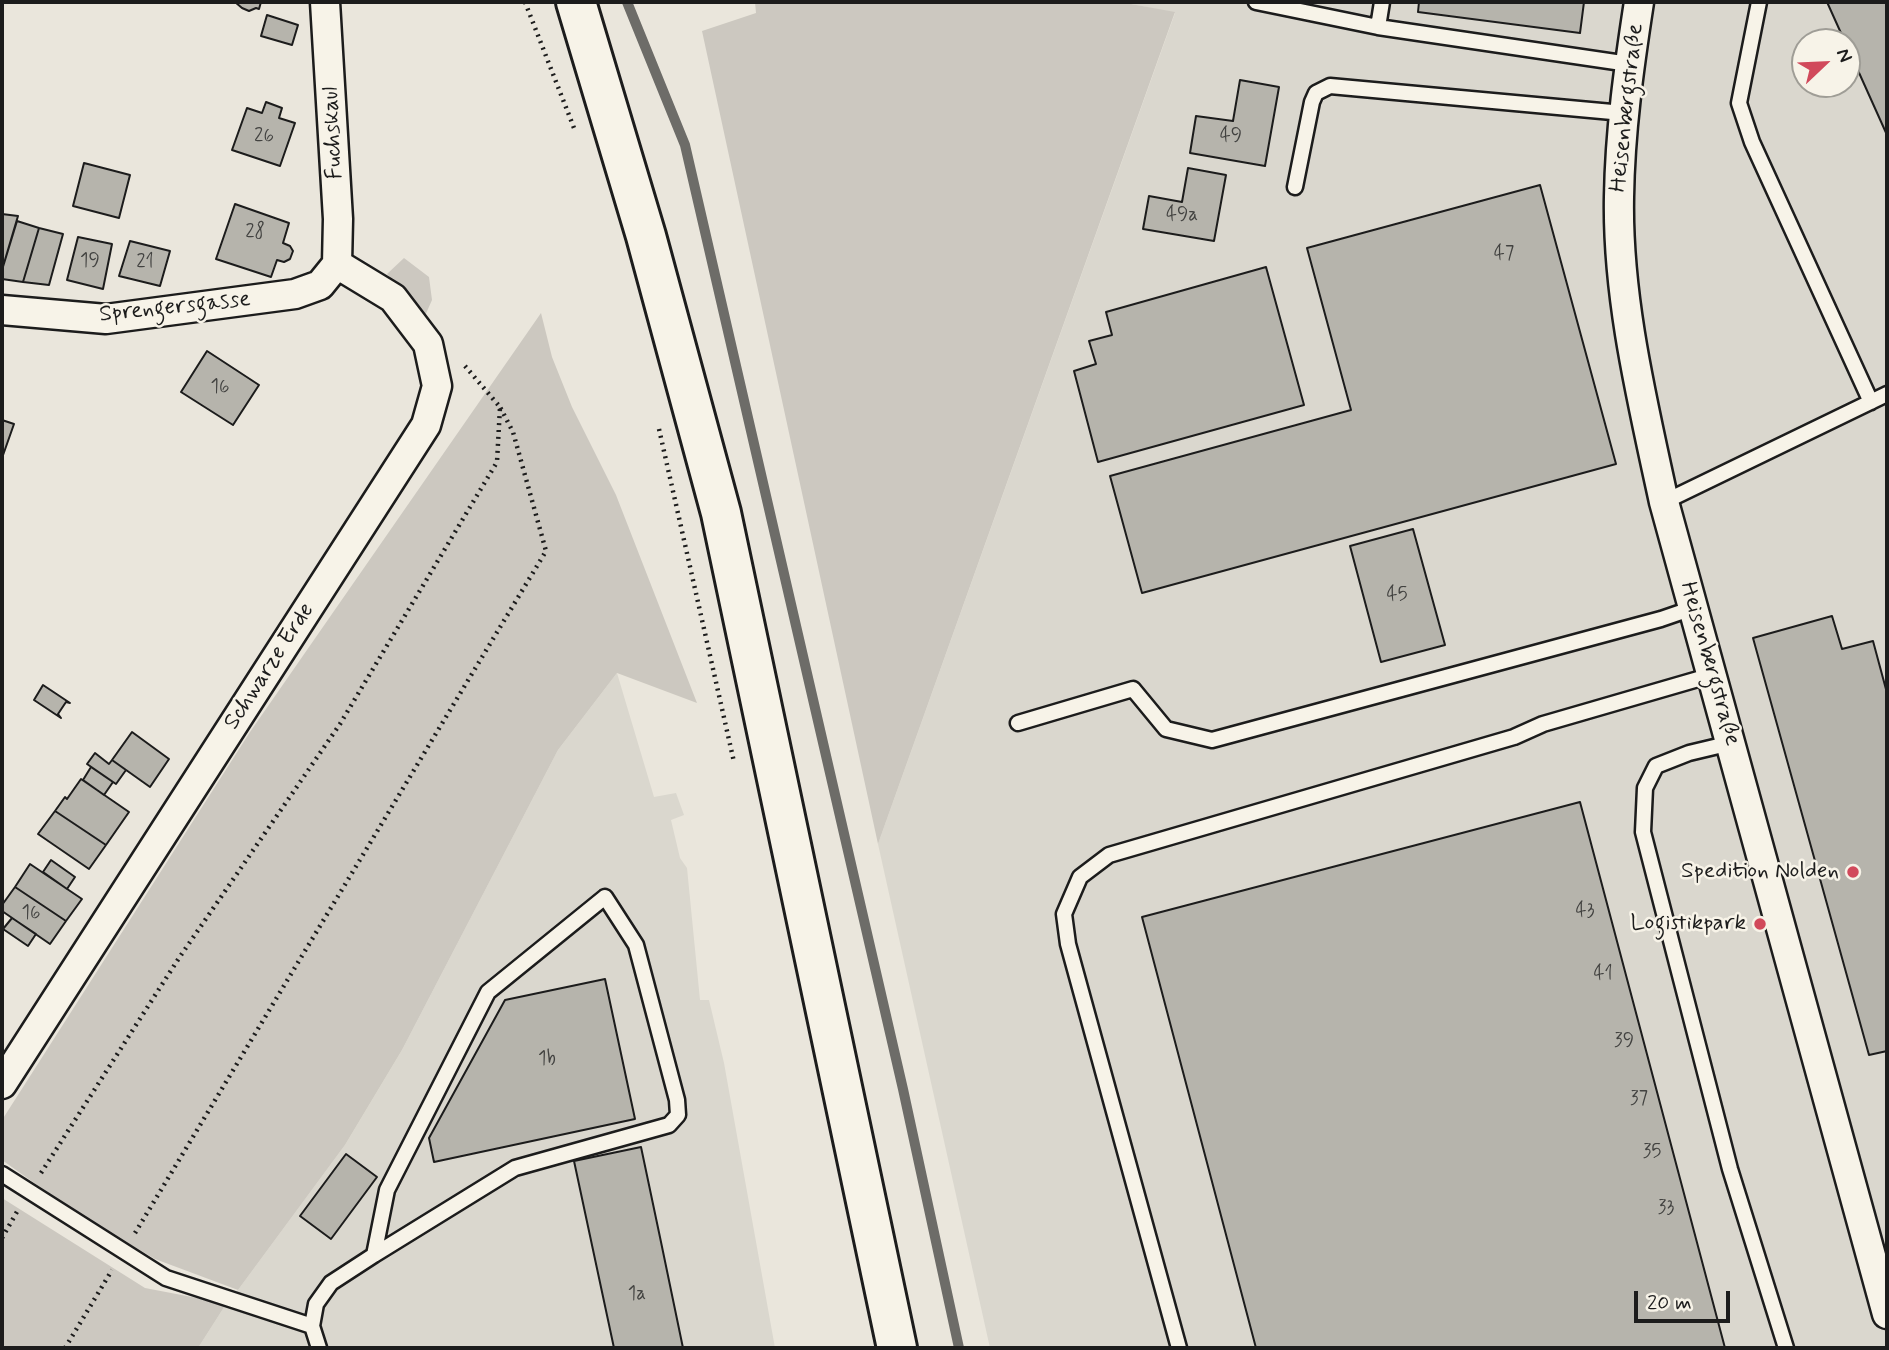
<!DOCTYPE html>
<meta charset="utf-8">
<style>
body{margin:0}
#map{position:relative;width:1889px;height:1350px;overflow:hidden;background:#eae6dc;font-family:Mynerve,sans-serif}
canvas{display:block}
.frame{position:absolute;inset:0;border:4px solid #1c1c1c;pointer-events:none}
.north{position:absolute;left:1791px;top:28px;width:70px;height:70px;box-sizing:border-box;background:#f7f3e8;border:2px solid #9f9d96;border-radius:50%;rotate:67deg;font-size:19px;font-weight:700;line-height:28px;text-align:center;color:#1c1c1c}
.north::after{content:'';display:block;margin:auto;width:24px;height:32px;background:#d1495b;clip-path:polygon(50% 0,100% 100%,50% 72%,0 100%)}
.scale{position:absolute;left:1634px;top:1291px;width:96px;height:32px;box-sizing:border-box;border:4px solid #1c1c1c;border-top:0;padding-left:9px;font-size:21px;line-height:24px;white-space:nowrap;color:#1c1c1c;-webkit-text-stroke:5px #f7f3e8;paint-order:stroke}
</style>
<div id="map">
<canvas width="1889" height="1350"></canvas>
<div class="frame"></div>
<div class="north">N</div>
<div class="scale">20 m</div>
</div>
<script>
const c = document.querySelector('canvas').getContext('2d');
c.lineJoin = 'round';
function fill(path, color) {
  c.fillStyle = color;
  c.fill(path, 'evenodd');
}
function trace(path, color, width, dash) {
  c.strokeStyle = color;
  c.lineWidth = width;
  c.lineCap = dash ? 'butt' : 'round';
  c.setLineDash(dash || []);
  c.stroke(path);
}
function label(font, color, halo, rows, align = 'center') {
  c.font = font + ' Mynerve,sans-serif';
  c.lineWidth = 5;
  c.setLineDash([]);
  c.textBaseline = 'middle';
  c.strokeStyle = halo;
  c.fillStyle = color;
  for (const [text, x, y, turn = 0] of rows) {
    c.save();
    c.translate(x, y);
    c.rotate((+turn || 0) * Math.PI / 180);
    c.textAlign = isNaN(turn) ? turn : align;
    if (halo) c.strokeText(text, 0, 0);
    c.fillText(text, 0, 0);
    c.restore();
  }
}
fill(new Path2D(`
 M 1121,2 L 1887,2 L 1887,1348 L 990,1348 L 878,844 L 1175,13 ZM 1805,42 L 1847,42 L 1847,84 L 1805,84 Z
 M 617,673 L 654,797 L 676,793 L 684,815 L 671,820 L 680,858 L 687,868 L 700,1000 L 709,1000 L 724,1063 L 775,1348 L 198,1348 L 228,1301 L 238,1290 L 345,1145 L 402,1050 L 558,750 Z`), '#dad7ce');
fill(new Path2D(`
 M 755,2 L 1120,2 L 1175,12 L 878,844 L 702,31 L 756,13 Z
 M 404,258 L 429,277 L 432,300 L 424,318 L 387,274 Z
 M 541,313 L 552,357 L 572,407 L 616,495 L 697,703 L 617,673 L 558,750 L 402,1050 L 345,1145 L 238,1290 L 155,1259 L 75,1212 L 2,1160 L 2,1120 L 250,732 Z
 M 2,1198 L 145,1288 L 218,1302 L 228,1301 L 198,1348 L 2,1348 Z`), '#ccc8c0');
trace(new Path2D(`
 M 627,2 L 685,145 L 903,1089 L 959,1348`), '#6d6c68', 10);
const building = new Path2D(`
 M 235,2 L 261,2 L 259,9 L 256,8 L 249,11 L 242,8 Z
 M 1419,2 L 1584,2 L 1580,33 L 1418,12 Z
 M 1827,2 L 1887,2 L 1887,135 L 1847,46 L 1847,42 L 1845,42 Z
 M 267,15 L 298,25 L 292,45 L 261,36 Z
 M 1240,80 L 1279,87 L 1265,166 L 1190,153 L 1196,116 L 1233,121 Z
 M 266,102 L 282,108 L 279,118 L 295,123 L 280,166 L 232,150 L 247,108 L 262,113 Z
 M 84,163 L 130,175 L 119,218 L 73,206 Z
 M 1188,168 L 1226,175 L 1214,241 L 1143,229 L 1149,196 L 1182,202 Z
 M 1540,185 L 1616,464 L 1142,593 L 1110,476 L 1351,410 L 1307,248 Z
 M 235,204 L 289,223 L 283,243 L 290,246 L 293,251 L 290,259 L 284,262 L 277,260 L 271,277 L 216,259 Z
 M 2,214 L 18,216 L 2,270 Z
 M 17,221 L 39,228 L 23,282 L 2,279 L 2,270 Z
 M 39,228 L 63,234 L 49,285 L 23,282 Z
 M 78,237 L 112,244 L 103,289 L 67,280 Z
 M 130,241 L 170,251 L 160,286 L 119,276 Z
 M 1266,267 L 1304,405 L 1098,462 L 1074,371 L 1096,364 L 1089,341 L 1112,335 L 1106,312 Z
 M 207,351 L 259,385 L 233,425 L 181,392 Z
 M 2,420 L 14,424 L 2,458 Z
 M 1413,529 L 1445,645 L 1381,662 L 1350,546 Z
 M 1832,616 L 1842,649 L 1873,641 L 1887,693 L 1887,1051 L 1869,1055 L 1753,638 Z
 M 43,685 L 70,703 L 66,702 L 58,714 L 61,718 L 34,700 Z
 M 132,732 L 169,759 L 150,787 L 112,760 Z
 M 95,753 L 109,764 L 112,760 L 126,770 L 116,784 L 87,764 Z
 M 91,767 L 113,782 L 104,795 L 83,780 Z
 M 81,779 L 129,812 L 106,845 L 55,811 L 65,797 L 67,799 Z
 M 1580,802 L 1725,1348 L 1256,1348 L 1142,917 Z
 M 55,811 L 106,845 L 89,869 L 38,834 Z
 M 51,860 L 75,877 L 67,889 L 43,872 Z
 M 30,864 L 82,899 L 66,921 L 15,887 Z
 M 15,887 L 66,921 L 50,944 L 2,911 L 2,905 Z
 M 12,918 L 36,934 L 28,946 L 3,929 Z
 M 605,979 L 635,1119 L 434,1162 L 429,1138 L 505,1000 Z
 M 641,1147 L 661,1242 L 683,1348 L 614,1348 L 574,1161 Z
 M 346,1154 L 377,1177 L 331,1239 L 300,1216 Z`);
fill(building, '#b6b4ac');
trace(building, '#1c1c1c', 2);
const service = new Path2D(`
 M 1256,2 L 1378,27
 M 1382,2 L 1378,27 L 1629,64
 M 1759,2 L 1739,103 L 1752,142 L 1871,402
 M 1295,187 L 1312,102 L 1316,93 L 1330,86 L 1623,113
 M 1664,502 L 1887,394
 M 1018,723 L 1133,689 L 1166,729 L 1212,740 L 1661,619 L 1693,608
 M 1731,743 L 1689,753 L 1656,766 L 1645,788 L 1643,832 L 1730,1169 L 1786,1348
 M 2,1174 L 166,1278 L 312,1326
 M 319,1348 L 312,1326 L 316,1304 L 331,1283 L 374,1255 L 515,1168 L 669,1125 L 678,1115 L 677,1100 L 636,945 L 605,897 L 488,992 L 387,1190 L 374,1255
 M 1179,1348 L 1068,944 L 1064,914 L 1080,877 L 1109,855 L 1514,737 L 1543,724 L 1712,675`);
const minor = new Path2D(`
 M 325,2 L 338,219 L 337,264
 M 1639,2 C 1629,67 1620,131 1619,197 C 1617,299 1643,404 1664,502 L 1887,1314
 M 2,310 L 106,319 L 295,294 L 320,285 L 337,264
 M 2,1084 L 426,425 L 437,386 L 428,344 L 393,298 L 337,264`);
const secondary = new Path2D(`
 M 576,2 L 646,236 L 721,513 L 897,1348`);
trace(service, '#1c1c1c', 19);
trace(minor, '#1c1c1c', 33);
trace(secondary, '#1c1c1c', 44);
trace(new Path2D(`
 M 525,2 L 574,128
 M 659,429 L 734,762
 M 41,1173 L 179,958 L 340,724 L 497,462 L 500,407 L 465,366
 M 135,1233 L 546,551 L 513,432 L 500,407
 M 2,1238 L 18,1210
 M 65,1348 L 112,1270`), '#1c1c1c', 4.5, [2, 5]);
trace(service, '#f7f3e8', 14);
trace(minor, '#f7f3e8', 28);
trace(secondary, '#f7f3e8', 38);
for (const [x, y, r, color] of [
 [1853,872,7,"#d1495b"],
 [1760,924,7,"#d1495b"]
]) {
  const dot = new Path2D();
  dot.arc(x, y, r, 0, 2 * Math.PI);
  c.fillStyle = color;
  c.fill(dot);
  trace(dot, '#f7f3e8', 2.5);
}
label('19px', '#424240', null, [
 ["26",264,137],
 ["49",1231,137],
 ["49a",1182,216],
 ["28",255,233],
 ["47",1504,255],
 ["19",90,262],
 ["21",145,263],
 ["16",220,388],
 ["45",1397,596],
 ["43",1585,912],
 ["16",31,914],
 ["41",1603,975],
 ["39",1624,1042],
 ["1b",547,1060],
 ["37",1639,1100],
 ["35",1652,1153],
 ["33",1666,1209],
 ["1a",637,1295]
]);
label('23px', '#1c1c1c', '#f7f3e8', [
 ["Heisenbergstraße",1628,108,-84],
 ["Fuchskaul",334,133,-93],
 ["Sprengersgasse",175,308,-6],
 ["Heisenbergstraße",1709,664,74],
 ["Schwarze Erde",270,667,-57]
]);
label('23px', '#1c1c1c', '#f7f3e8', [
 ["Spedition Nolden",1839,872],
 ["Logistikpark",1746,924]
], 'right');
</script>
